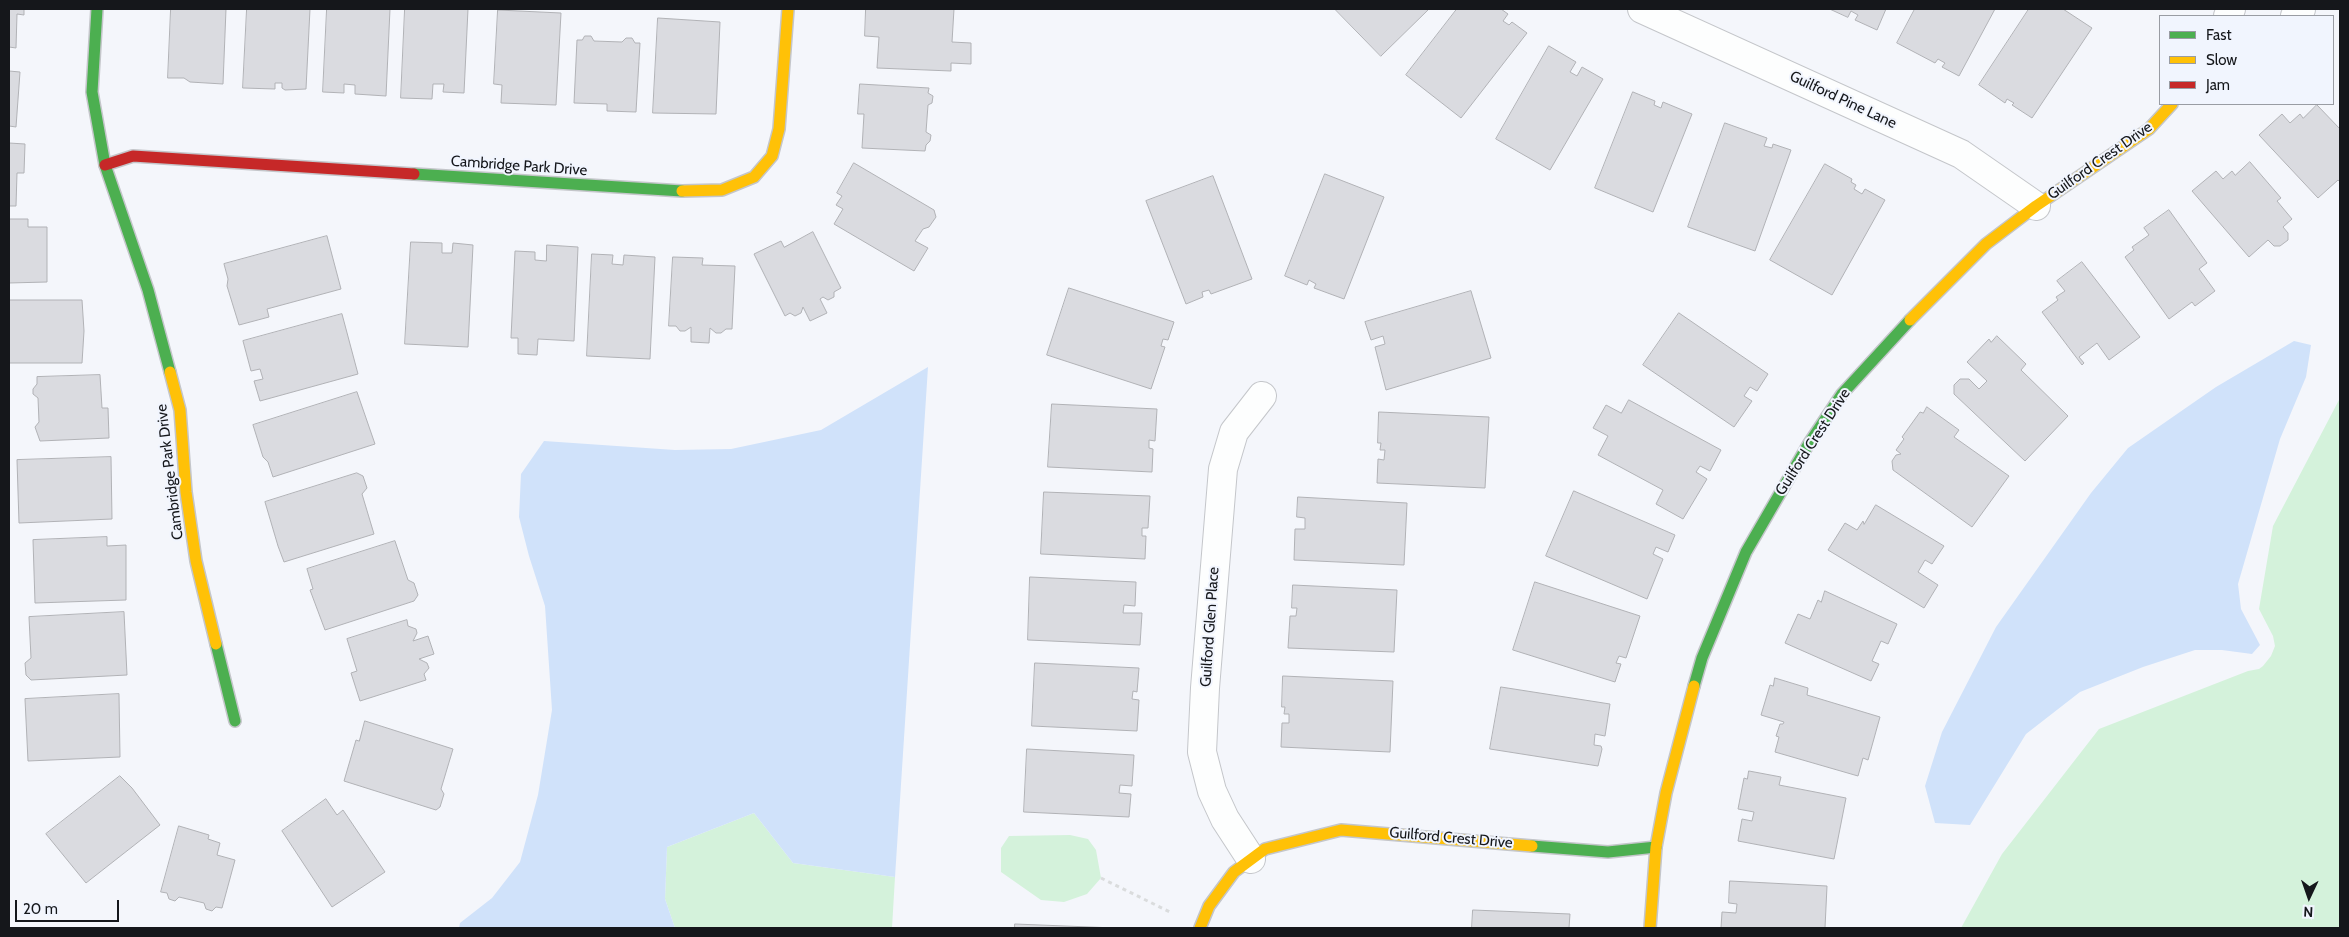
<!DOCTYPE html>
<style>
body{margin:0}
#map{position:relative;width:2349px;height:937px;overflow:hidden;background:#f4f6fb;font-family:Cabin,sans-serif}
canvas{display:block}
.frame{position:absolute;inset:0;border:10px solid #15171b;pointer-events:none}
.legend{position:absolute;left:2159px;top:15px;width:175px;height:90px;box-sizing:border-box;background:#f1f5fe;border:1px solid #999ca3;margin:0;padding:6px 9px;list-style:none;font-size:15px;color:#15171b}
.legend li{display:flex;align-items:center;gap:10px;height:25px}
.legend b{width:25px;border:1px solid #999ca3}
.north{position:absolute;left:2284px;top:872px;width:50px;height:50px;-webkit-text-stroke:4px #f1f5fe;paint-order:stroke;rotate:183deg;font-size:14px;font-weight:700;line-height:20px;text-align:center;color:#15171b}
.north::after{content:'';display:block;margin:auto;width:18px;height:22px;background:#15171b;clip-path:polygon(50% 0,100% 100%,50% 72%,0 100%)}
.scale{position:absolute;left:15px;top:900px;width:104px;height:22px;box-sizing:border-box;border:2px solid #15171b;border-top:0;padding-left:6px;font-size:15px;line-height:18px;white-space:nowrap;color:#15171b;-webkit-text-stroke:4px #f1f5fe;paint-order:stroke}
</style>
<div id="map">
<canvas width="2349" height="937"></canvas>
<div class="frame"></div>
<ul class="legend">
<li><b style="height:6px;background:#4caf50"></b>Fast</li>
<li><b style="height:6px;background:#ffc107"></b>Slow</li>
<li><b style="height:6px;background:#c62828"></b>Jam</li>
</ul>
<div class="north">N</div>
<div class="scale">20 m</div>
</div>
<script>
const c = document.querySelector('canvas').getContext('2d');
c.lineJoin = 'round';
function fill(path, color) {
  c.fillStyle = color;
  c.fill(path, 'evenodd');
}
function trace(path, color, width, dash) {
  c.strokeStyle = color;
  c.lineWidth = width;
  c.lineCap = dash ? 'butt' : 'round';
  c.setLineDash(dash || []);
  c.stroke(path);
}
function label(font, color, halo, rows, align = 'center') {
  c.font = font + ' Cabin,sans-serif';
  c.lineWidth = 4;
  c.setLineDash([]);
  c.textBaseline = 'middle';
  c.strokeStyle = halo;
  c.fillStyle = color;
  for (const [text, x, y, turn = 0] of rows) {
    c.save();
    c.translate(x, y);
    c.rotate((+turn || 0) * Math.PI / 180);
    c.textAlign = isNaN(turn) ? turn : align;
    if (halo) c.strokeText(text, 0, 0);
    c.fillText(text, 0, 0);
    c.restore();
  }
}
fill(new Path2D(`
 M 2340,398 L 2340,928 L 1961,928 L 2002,854 L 2099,729 L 2248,671 L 2259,669 L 2263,666 L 2271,656 L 2275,646 L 2273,636 L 2259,609 L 2273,526 Z
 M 754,813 L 793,863 L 895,877 L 892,928 L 675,928 L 665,899 L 667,847 Z
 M 1070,835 L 1088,839 L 1096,850 L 1101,878 L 1087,894 L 1064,902 L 1041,900 L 1001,872 L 1001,848 L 1009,836 Z`), '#d4f2db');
fill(new Path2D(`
 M 2294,341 L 2311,345 L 2306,377 L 2280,439 L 2238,584 L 2241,609 L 2260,645 L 2252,654 L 2222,650 L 2195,650 L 2143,667 L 2080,692 L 2026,734 L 1970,825 L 1935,823 L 1925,786 L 1942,732 L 1996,627 L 2091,493 L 2128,448 L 2216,387 Z
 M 928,367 L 895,877 L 793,863 L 754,813 L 667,847 L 665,899 L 675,928 L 459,928 L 460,923 L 492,898 L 520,862 L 538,795 L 552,710 L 545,606 L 529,556 L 519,517 L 521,474 L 544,441 L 675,450 L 731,449 L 821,430 Z`), '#d0e2fa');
const building = new Path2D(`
 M 9,9 L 24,9 L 24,15 L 17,14 L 16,48 L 9,47 Z
 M 171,9 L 226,9 L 223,84 L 190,82 L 184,78 L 168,78 Z
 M 247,9 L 310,9 L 306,89 L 285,90 L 282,88 L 282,83 L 275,83 L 275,89 L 243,88 Z
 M 327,9 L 390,9 L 386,96 L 355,94 L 355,85 L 344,84 L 344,93 L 323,92 Z
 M 405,9 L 468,9 L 464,93 L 443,92 L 444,84 L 433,84 L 432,99 L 401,98 Z
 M 866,9 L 954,9 L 952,42 L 971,43 L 971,64 L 951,63 L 951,71 L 877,68 L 879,37 L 865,36 Z
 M 1335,9 L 1429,9 L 1381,56 Z
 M 1457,9 L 1501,9 L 1508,14 L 1503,21 L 1509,25 L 1512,22 L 1527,33 L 1461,118 L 1406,75 Z
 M 1830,9 L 1886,9 L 1877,30 L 1855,20 L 1858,15 L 1851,11 L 1848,17 Z
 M 1915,9 L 1995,9 L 1959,76 L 1942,67 L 1945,63 L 1938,59 L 1935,63 L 1897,43 Z
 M 2029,9 L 2063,9 L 2092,28 L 2032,118 L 2012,105 L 2014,103 L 2007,99 L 2005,103 L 1979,85 Z
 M 498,10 L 561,13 L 556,105 L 501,103 L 502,85 L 494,84 Z
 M 658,18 L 720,22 L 716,114 L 653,113 Z
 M 585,36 L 591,36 L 594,41 L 622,42 L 626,38 L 632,38 L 635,43 L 640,43 L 636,112 L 607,111 L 607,104 L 574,103 L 577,40 L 582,40 Z
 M 1549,46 L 1576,62 L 1570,72 L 1577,76 L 1582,67 L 1603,79 L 1550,170 L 1496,139 Z
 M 9,71 L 20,72 L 16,127 L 9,126 Z
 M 860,84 L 929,88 L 928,93 L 933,96 L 932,103 L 928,105 L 926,132 L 931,135 L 930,141 L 926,145 L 925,151 L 862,148 L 864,114 L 858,114 Z
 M 1633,92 L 1655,101 L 1654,105 L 1661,108 L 1663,102 L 1692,114 L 1653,212 L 1595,188 Z
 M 2317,105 L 2340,129 L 2340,182 L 2338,180 L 2318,198 L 2259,135 L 2282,114 L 2290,123 L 2300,114 L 2303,118 Z
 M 1725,123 L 1767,138 L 1764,146 L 1772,148 L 1773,144 L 1791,150 L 1755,251 L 1688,227 Z
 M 9,143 L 25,144 L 24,173 L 17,173 L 16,206 L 9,206 Z
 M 2250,162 L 2281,198 L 2277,201 L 2292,219 L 2283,227 L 2288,233 L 2288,240 L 2280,246 L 2274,246 L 2268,240 L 2249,257 L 2192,191 L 2216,171 L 2223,179 L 2232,171 L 2235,175 Z
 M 854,163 L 934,210 L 936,217 L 929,227 L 923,229 L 915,241 L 928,248 L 914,271 L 834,224 L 843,209 L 836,205 L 842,196 L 837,193 Z
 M 1825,164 L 1852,179 L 1851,182 L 1856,185 L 1854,189 L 1862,194 L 1865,189 L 1885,200 L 1832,295 L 1770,260 Z
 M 1325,174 L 1384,197 L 1344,299 L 1314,288 L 1316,284 L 1309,280 L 1307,285 L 1285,276 Z
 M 1213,176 L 1252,279 L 1211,294 L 1209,290 L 1202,292 L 1203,297 L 1186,304 L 1146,201 Z
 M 2169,210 L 2207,263 L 2199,269 L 2215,291 L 2195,306 L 2192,302 L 2169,319 L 2125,257 L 2134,250 L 2132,247 L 2149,235 L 2144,228 Z
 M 9,219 L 28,219 L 28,227 L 47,227 L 47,282 L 9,283 Z
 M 813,232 L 841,288 L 834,292 L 834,297 L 828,300 L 823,297 L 820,299 L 827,313 L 810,321 L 803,307 L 801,313 L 795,316 L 790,313 L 785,316 L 754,254 L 781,241 L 784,247 Z
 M 327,236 L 341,289 L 267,309 L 269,317 L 239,325 L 227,286 L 228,279 L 224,264 Z
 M 411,242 L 442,243 L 442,253 L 452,253 L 453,243 L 473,245 L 468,347 L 405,344 Z
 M 547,245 L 578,247 L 574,341 L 538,339 L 537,355 L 518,354 L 518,338 L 511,338 L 515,251 L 535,252 L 535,260 L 546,261 Z
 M 592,254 L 613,255 L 612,264 L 623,265 L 624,255 L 655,257 L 650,359 L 587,356 Z
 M 673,257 L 703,258 L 702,265 L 735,266 L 732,329 L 726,329 L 721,333 L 716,333 L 710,328 L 709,343 L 691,342 L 691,327 L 685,331 L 680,331 L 676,326 L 669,326 Z
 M 2082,262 L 2140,337 L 2109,360 L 2097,343 L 2079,357 L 2084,363 L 2082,365 L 2042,312 L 2058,300 L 2056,297 L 2065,291 L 2057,281 Z
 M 1069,288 L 1174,322 L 1168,340 L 1163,339 L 1161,346 L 1165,347 L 1151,389 L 1047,355 Z
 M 1471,291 L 1491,358 L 1386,390 L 1375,347 L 1385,344 L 1383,336 L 1371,340 L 1365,322 Z
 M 9,300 L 82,300 L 84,331 L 82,363 L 9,363 Z
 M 1679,313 L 1768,374 L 1757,391 L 1750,387 L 1744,396 L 1752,401 L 1734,427 L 1643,365 Z
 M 342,314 L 358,374 L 260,401 L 254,381 L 263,379 L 260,369 L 251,371 L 243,341 Z
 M 1997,336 L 2026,364 L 2021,370 L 2068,416 L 2025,461 L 1954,394 L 1954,385 L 1960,379 L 1969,379 L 1979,389 L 1987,381 L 1967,362 L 1989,339 L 1991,342 Z
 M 100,375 L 102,408 L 108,408 L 109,438 L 40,441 L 35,427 L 39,422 L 38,398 L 33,394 L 33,389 L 37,384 L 37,377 Z
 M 357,392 L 375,444 L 273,477 L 268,462 L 263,457 L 253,425 Z
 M 1629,400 L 1721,450 L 1710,471 L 1700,466 L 1696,472 L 1707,479 L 1683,519 L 1656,504 L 1663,490 L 1598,455 L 1608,436 L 1593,428 L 1606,405 L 1621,413 Z
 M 1052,404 L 1157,409 L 1155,441 L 1149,440 L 1149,448 L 1153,449 L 1152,472 L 1048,467 Z
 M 1927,407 L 1959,430 L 1954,437 L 2009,476 L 1972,527 L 1893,470 L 1892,461 L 1896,455 L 1901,454 L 1896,450 L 1904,439 L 1902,437 L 1920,412 L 1923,413 Z
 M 1379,412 L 1489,417 L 1485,488 L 1377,483 L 1378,459 L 1384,460 L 1385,450 L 1380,450 L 1381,443 L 1378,443 Z
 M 111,457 L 112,519 L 19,523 L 17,460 Z
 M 357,473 L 363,476 L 367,488 L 362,494 L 374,534 L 284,562 L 278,546 L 265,502 Z
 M 1574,491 L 1675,535 L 1668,552 L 1656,547 L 1653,554 L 1663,559 L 1647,599 L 1546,556 Z
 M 1044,492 L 1150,496 L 1148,528 L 1142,528 L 1142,536 L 1146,536 L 1145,559 L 1041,554 Z
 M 1298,497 L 1407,503 L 1404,565 L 1294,560 L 1295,529 L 1305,529 L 1305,518 L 1297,517 Z
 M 1876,505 L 1944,546 L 1932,564 L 1925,560 L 1918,572 L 1938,585 L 1924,608 L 1828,550 L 1845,523 L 1857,530 L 1863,521 L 1864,524 Z
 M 107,537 L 107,546 L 126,545 L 126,600 L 35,603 L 33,540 Z
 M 395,541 L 408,580 L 414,583 L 418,595 L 414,601 L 325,630 L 310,590 L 313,589 L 307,569 Z
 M 1030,577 L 1136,582 L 1135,606 L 1124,605 L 1123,613 L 1142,613 L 1140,645 L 1028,640 Z
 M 1535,582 L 1640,616 L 1626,658 L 1619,656 L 1616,663 L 1621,664 L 1615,682 L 1513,650 Z
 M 1293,585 L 1397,590 L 1394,652 L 1288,648 L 1290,616 L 1296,616 L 1297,608 L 1292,608 Z
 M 1825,591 L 1897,624 L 1888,644 L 1881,641 L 1872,661 L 1879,664 L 1871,681 L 1785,643 L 1798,614 L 1810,619 L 1818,600 L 1821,602 Z
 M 124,612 L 127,675 L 31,680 L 26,675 L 25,663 L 31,658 L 29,617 Z
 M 407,620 L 408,626 L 416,629 L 417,633 L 413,641 L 428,636 L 434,654 L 419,659 L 427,663 L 429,668 L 424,674 L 426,680 L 360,701 L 351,673 L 357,671 L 347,639 Z
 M 1035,663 L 1139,668 L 1137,692 L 1133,691 L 1132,699 L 1139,700 L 1137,731 L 1032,726 Z
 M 1283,676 L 1393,681 L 1390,752 L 1281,747 L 1282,723 L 1289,723 L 1289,714 L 1284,714 L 1285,707 L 1282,707 Z
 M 1775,678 L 1808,688 L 1807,695 L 1880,717 L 1868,760 L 1863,758 L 1858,776 L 1775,752 L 1779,737 L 1776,736 L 1780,724 L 1783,724 L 1784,722 L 1761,715 L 1770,685 L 1773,686 Z
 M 1501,687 L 1610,704 L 1605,736 L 1595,734 L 1594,745 L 1601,746 L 1602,749 L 1598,766 L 1490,749 Z
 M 119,694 L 120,757 L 28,761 L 25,699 Z
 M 365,721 L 453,749 L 441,789 L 444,794 L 440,807 L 436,810 L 344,781 L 356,740 L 359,741 Z
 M 1027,749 L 1134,755 L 1132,786 L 1120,785 L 1119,793 L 1131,794 L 1129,817 L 1024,812 Z
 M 1749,771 L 1781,777 L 1779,785 L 1846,798 L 1834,859 L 1738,841 L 1742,819 L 1752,821 L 1754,812 L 1738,809 L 1744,778 L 1747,779 Z
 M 120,776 L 132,788 L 160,825 L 86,883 L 46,834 Z
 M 326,799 L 337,815 L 343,810 L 385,872 L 332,907 L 282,831 Z
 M 179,826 L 209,835 L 208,839 L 220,843 L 217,855 L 235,860 L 222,908 L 216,907 L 212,911 L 206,909 L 204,903 L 179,897 L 175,901 L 169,899 L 167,893 L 161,892 Z
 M 1730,881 L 1827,886 L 1825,928 L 1721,928 L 1722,912 L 1736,913 L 1737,904 L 1729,903 Z
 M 1473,910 L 1570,914 L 1569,928 L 1472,928 Z
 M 1015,924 L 1115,928 L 1015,928 Z`);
fill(building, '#dadbe0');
trace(building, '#b1b2b6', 1);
const street = new Path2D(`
 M 1642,9 L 1961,154 L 2036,206
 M 2228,16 L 2231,9
 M 2295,16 L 2301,9
 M 1251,859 L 1225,819 L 1212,791 L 1202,752 L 1205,688 L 1223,469 L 1234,432 L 1262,396`);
const fast = new Path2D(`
 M 97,9 L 92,92 L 105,165 L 148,290 L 170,372
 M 414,174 L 682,191
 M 216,644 L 235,721
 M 1694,686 L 1702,658 L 1746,552 L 1808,445 L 1842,394 L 1910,320
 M 1532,846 L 1608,852 L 1656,847`);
const slow = new Path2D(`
 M 682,191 L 722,190 L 754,177 L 772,156 L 779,129 L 788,9
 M 1910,320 L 1986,244 L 2036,206 L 2149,129 L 2172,104
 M 170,372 L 180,410 L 186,492 L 196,561 L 216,644
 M 1200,928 L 1209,906 L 1234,872 L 1265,849 L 1341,830 L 1532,846
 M 1650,928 L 1656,847 L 1666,793 L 1694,686`);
const jam = new Path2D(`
 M 105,165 L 133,156 L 414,174`);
trace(street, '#c4c6ca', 30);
trace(fast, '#c4c6ca', 14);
trace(slow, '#c4c6ca', 14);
trace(jam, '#c4c6ca', 14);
trace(new Path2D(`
 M 1101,878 L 1172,913`), '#dadcdd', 3, [4, 4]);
trace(street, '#fdfefe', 28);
trace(fast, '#4caf50', 11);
trace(slow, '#ffc107', 11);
trace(jam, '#c62828', 11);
label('15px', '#15171b', '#f1f5fe', [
 ["Guilford Pine Lane",1843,100,25],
 ["Guilford Crest Drive",2100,161,-35],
 ["Cambridge Park Drive",519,166,4],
 ["Guilford Crest Drive",1813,442,-57],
 ["Cambridge Park Drive",170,472,-97],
 ["Guilford Glen Place",1210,627,-86],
 ["Guilford Crest Drive",1451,838,5]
]);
</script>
